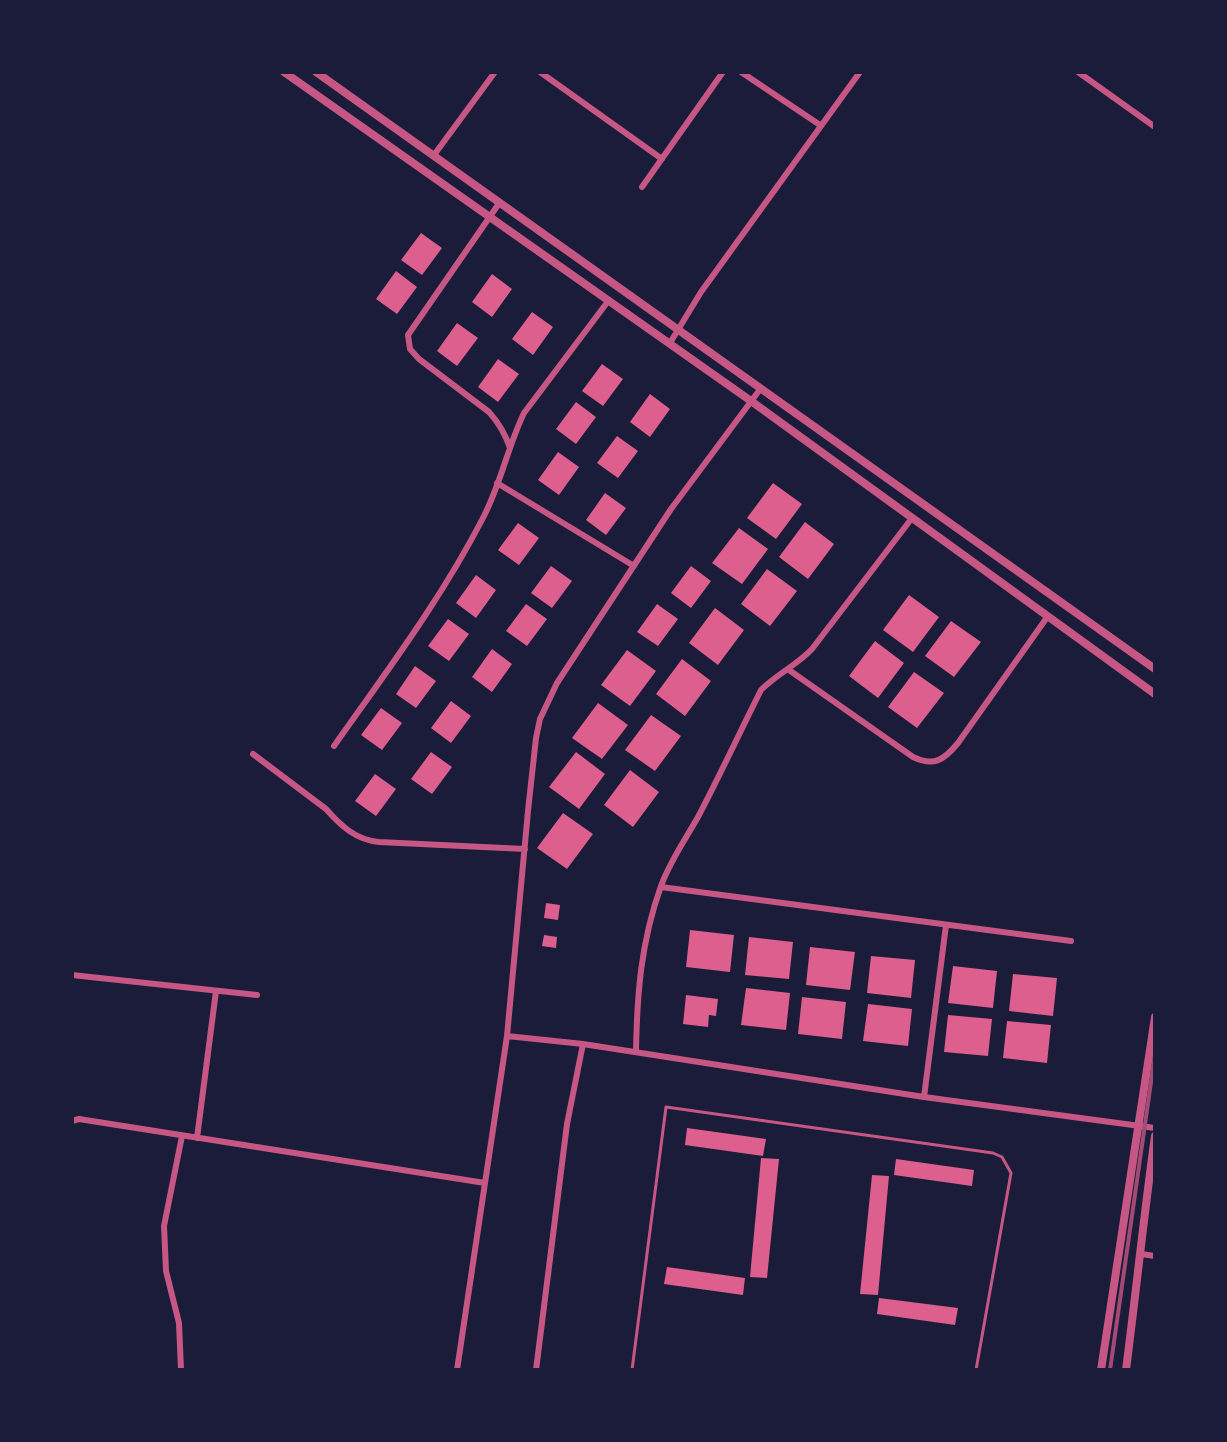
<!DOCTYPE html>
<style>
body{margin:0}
#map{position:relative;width:1227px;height:1442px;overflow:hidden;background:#1b1b3a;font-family:Inter,sans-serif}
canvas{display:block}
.frame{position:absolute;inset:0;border:74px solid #1b1b3a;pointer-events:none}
</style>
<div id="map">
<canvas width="1227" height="1442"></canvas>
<div class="frame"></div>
</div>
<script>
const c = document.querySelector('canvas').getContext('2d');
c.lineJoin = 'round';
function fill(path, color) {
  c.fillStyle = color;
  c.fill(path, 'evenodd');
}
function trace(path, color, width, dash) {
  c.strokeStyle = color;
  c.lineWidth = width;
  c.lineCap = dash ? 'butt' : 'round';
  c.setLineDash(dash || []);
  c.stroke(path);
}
fill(new Path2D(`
 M 421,233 L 442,248 L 422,275 L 401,260 Z
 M 396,271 L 417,287 L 397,314 L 376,299 Z
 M 492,274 L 512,289 L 492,317 L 472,302 Z
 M 532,312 L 553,327 L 533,355 L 512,339 Z
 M 457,323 L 478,338 L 457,366 L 437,351 Z
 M 498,359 L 519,374 L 498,402 L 478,387 Z
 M 602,364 L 623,379 L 603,406 L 582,391 Z
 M 650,394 L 670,409 L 650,437 L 630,422 Z
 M 576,402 L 596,417 L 576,444 L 556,429 Z
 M 617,436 L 638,451 L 618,478 L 597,463 Z
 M 558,452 L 579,467 L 559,495 L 538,480 Z
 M 773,483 L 802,504 L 776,539 L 747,518 Z
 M 605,493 L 626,508 L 606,535 L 586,520 Z
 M 805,522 L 834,544 L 808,579 L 779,557 Z
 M 518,523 L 539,538 L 519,565 L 498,550 Z
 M 739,528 L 768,549 L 742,584 L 712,563 Z
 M 551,566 L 572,581 L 552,608 L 531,593 Z
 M 691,566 L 711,581 L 691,608 L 671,593 Z
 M 767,569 L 797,591 L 770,626 L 741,604 Z
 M 476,575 L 496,590 L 476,618 L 456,603 Z
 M 909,595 L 939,617 L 913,652 L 883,630 Z
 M 526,604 L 547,619 L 527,646 L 506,631 Z
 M 657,604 L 678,619 L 658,646 L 637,632 Z
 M 715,608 L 744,630 L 718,665 L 689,643 Z
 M 448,619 L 469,634 L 449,661 L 428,646 Z
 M 951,621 L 981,642 L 954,677 L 925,656 Z
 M 875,641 L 904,663 L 878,698 L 849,676 Z
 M 492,649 L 512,664 L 492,692 L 472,677 Z
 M 627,650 L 656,671 L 630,706 L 601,685 Z
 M 682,659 L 711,681 L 685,716 L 656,694 Z
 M 415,666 L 436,681 L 416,708 L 396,694 Z
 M 914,672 L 944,693 L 917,728 L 888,707 Z
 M 451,701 L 471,716 L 451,743 L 431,728 Z
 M 598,703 L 628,725 L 602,759 L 572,738 Z
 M 381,708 L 402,723 L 382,750 L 361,735 Z
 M 651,715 L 681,736 L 655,771 L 625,750 Z
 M 431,752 L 452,767 L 432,794 L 411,779 Z
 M 576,752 L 605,774 L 579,809 L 549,787 Z
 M 630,770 L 659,792 L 633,827 L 604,805 Z
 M 375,774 L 396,789 L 376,816 L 355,801 Z
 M 563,813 L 593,834 L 567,869 L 537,848 Z
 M 546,903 L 560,905 L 558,920 L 544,918 Z
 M 690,930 L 734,935 L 730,972 L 686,967 Z
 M 544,935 L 557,937 L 556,948 L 542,946 Z
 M 749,937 L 793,942 L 789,979 L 745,975 Z
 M 810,947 L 855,952 L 850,990 L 806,985 Z
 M 871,956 L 915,960 L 911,998 L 867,993 Z
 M 953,966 L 997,971 L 993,1008 L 948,1003 Z
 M 1013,974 L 1057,978 L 1053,1016 L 1009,1011 Z
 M 746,988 L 790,993 L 786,1030 L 741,1025 Z
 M 686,995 L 718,999 L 716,1016 L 709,1015 L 708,1027 L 683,1024 Z
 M 802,997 L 846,1002 L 842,1039 L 798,1034 Z
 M 868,1004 L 912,1009 L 908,1046 L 863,1041 Z
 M 948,1015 L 992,1019 L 988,1056 L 944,1052 Z
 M 1007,1021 L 1051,1025 L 1047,1063 L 1003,1058 Z
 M 687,1128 L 766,1139 L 763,1156 L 685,1145 Z
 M 761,1158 L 779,1159 L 767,1278 L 750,1277 Z
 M 896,1159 L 974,1170 L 972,1186 L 894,1175 Z
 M 872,1175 L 889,1176 L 878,1295 L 860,1294 Z
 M 667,1267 L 745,1278 L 743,1295 L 664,1284 Z
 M 879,1298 L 958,1308 L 955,1325 L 877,1314 Z`), '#dd5f8e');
trace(new Path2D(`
 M 632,1370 L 666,1107 L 993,1153 L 1002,1157 L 1011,1173 L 976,1370`), '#c65784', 3);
trace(new Path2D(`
 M 540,72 L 662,159
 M 741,72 L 820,125
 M 1078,72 L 1155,127
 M 434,155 L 495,72
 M 642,187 L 723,72
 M 500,202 L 408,335 L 410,349 L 419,359 L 489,412 C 499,423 505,433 510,448
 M 670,343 L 701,292 L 860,72
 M 497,483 L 634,566
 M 789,670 L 913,757 C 934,767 944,760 958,743 L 1048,616
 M 334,746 C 387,671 442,598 484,516 C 501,483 508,446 524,413 L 609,300
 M 253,754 L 326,809 C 341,826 356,840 379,842 L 525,849
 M 661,887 L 1071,941
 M 72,975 L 257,995
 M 507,1036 L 528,811 L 536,738 L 540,719 L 557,683 L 671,509 L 761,388
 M 636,1052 C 637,993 641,942 661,886 C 670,861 685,840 698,817 C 720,775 740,732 761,690 C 777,674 797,665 812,649 L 912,518
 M 924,1097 L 946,925
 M 72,1121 L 79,1119 L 485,1183
 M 197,1138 L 216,991
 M 1141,1254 L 1155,1256
 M 181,1370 L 179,1323 L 166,1271 L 164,1226 L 182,1136
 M 457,1370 L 507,1036 L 583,1044 L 924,1097 L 1155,1128
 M 536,1370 L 567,1124 L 583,1044`), '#c65784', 6);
trace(new Path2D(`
 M 284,72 L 751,401 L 1155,694
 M 316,72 L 1155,669
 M 1101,1370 L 1155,1017
 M 1126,1370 C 1136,1292 1144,1214 1155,1136`), '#c65784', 8);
trace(new Path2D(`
 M 1110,1370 L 1155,1054`), '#a44b75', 4);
</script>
